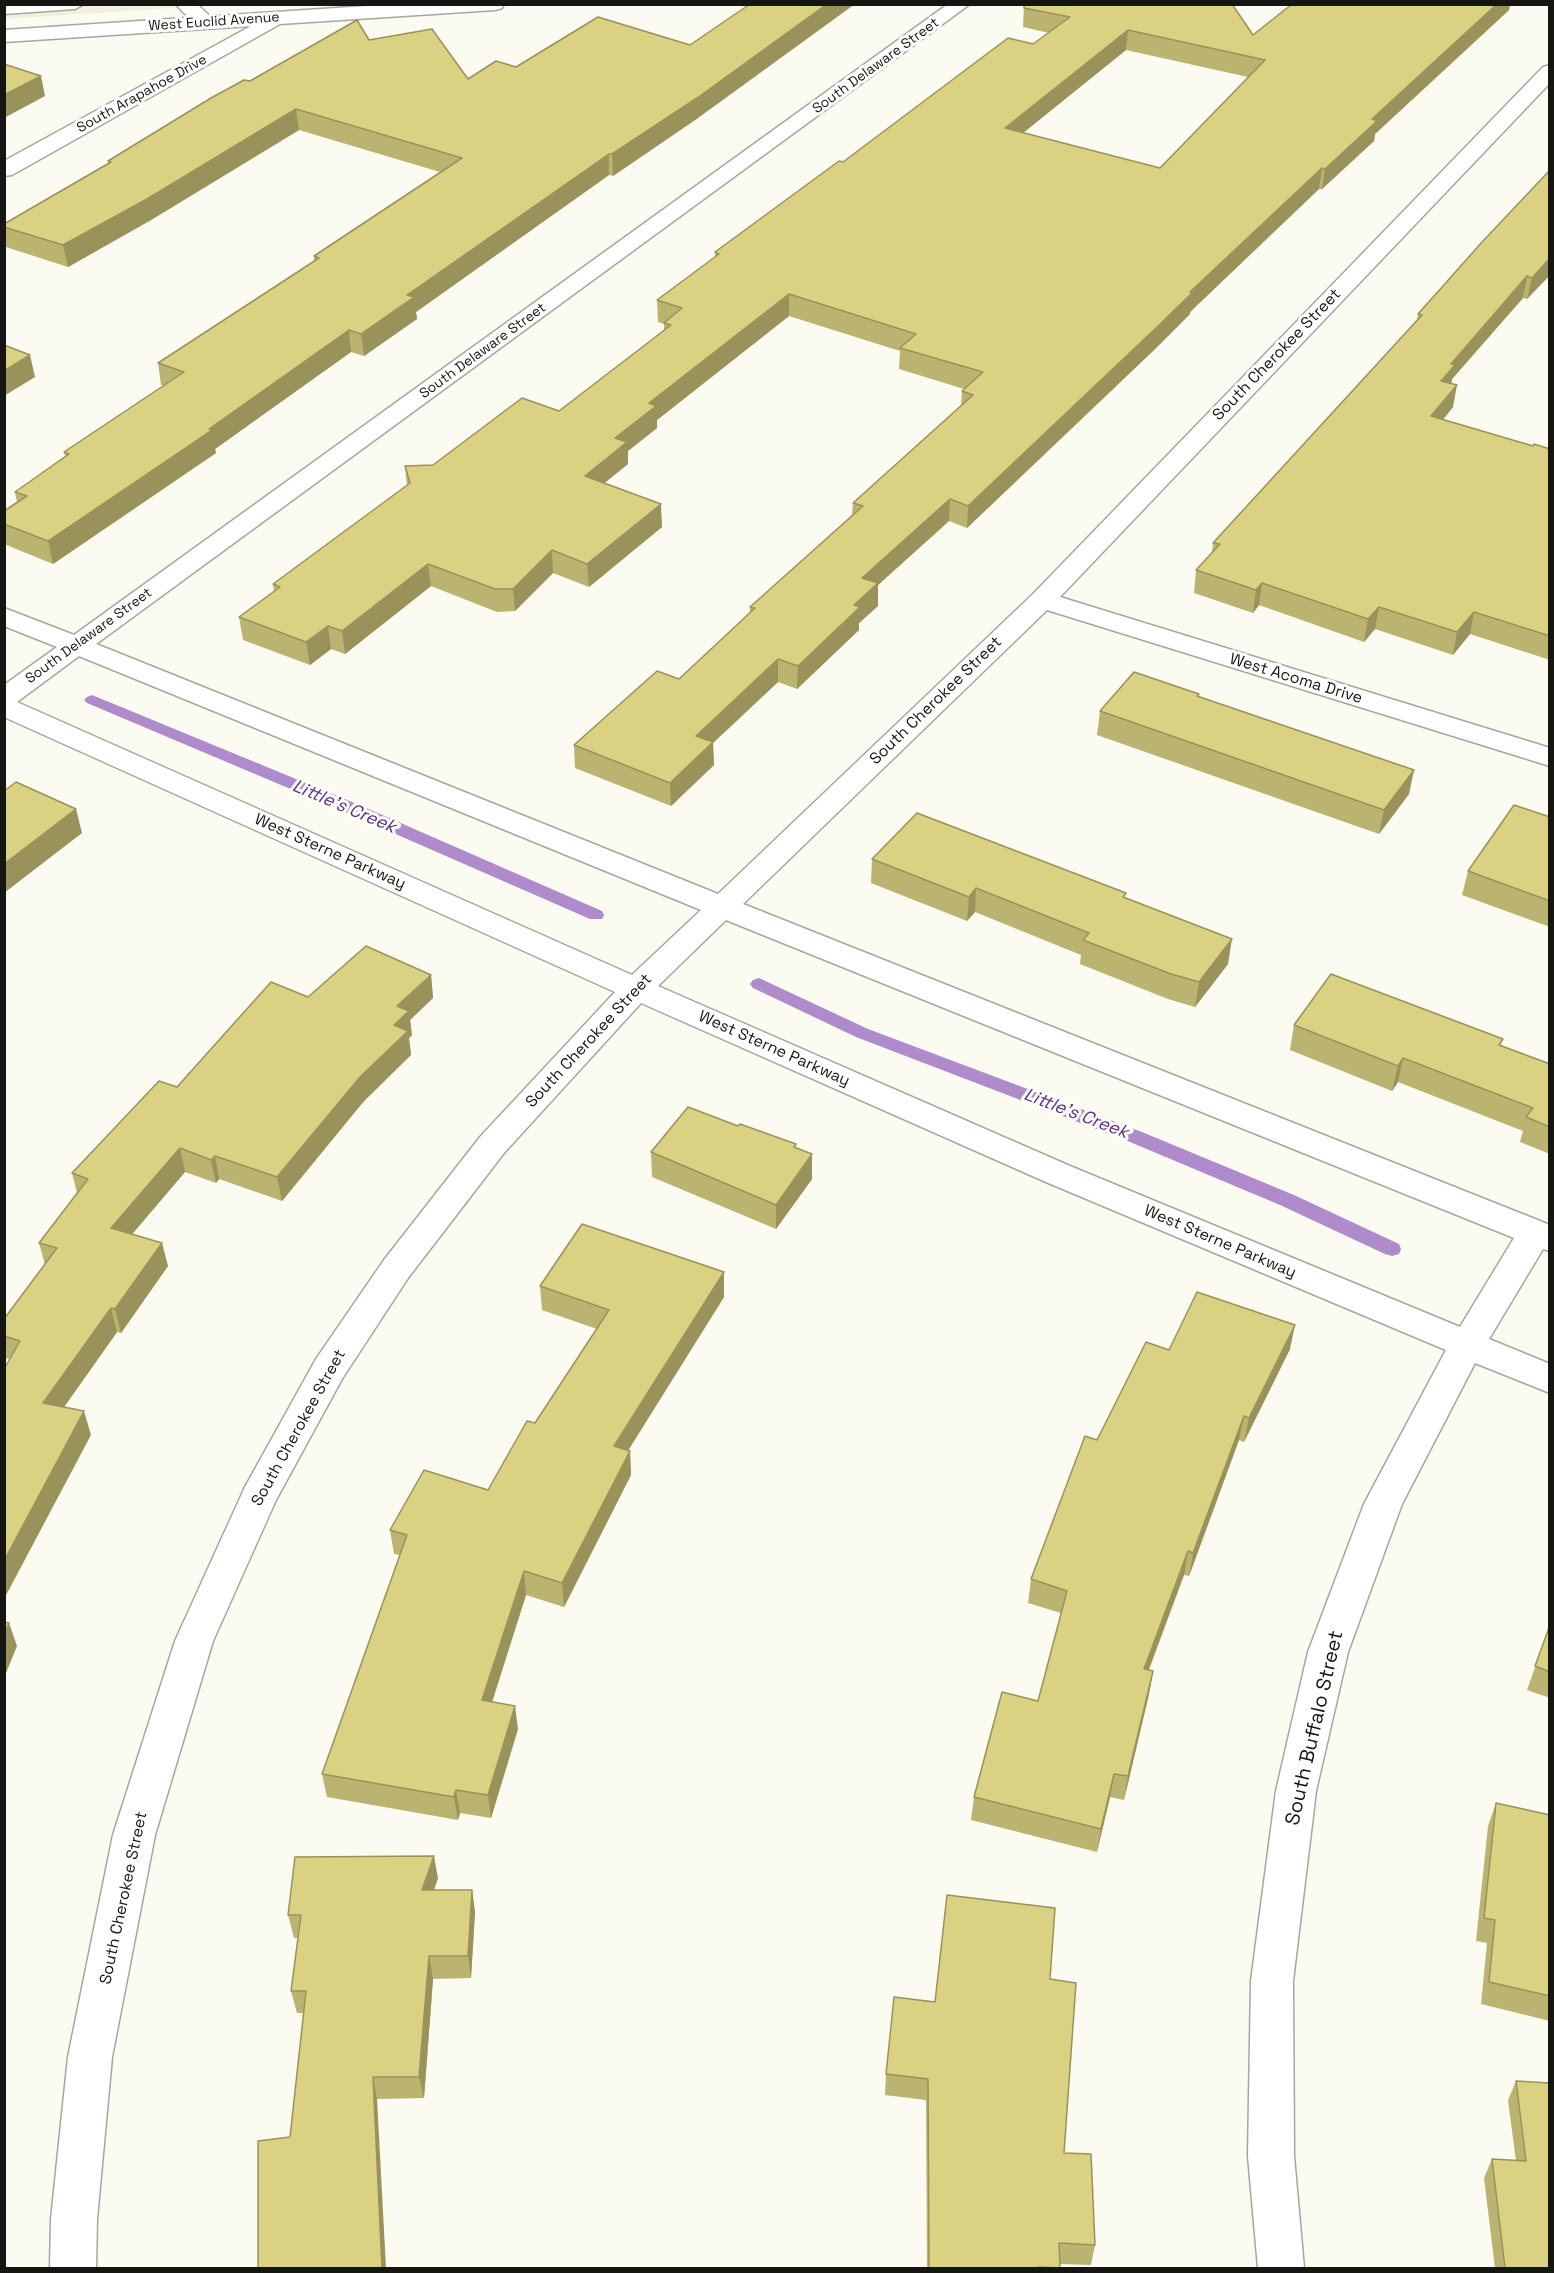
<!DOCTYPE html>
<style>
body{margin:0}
#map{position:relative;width:1554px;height:2273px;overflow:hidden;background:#fcfbf2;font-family:"Space Grotesk",sans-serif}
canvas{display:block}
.frame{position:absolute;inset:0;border:6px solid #151512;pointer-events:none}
</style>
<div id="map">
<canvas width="1554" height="2273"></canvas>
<div class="frame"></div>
</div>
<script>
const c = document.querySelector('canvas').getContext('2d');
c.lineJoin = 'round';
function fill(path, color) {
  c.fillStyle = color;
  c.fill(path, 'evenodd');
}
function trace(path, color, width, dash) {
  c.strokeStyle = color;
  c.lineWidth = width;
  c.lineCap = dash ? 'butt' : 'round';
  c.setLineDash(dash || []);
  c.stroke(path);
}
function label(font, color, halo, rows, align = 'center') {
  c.font = font + ' "Space Grotesk",sans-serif';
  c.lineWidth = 6;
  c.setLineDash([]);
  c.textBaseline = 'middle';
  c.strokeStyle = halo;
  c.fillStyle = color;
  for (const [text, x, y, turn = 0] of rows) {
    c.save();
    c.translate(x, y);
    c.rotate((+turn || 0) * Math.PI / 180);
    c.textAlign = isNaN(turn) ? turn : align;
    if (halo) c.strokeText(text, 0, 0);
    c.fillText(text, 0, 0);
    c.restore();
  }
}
fill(new Path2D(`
 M 5,5 L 220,5 L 5,19 Z`), '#f1f0df');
fill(new Path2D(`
 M 92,695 L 364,807 L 602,911 L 604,915 L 602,919 L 590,919 L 352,815 L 87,703 L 84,700 L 87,697 Z
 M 759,978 L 868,1029 L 1142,1132 L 1294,1195 L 1399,1244 L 1401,1249 L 1399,1254 L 1392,1256 L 1385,1254 L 1280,1205 L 1130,1142 L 856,1037 L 753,988 L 750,984 L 753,980 Z`), '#b08bcc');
const service = new Path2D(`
 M 4,4 L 84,4 L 75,9 L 4,14 Z
 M 176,4 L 197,4 L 217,23 L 214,27 C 200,30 185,15 176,4 Z`);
const minor = new Path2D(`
 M 397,4 L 504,4 L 502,8 L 495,10 L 280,24 L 12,175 L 4,176 L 4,161 L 251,26 L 4,42 L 4,30 Z
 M 948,4 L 970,4 L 96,644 L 718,894 L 1033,594 L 1543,67 L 1550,65 L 1550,83 L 1060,597 L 1550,748 L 1550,766 L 1047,610 L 743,904 L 1550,1225 L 1550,1251 L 1543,1249 L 1489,1339 L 1550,1364 L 1550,1393 L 1475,1363 L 1402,1504 L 1348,1652 L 1316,1791 L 1293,1981 L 1294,2156 L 1304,2268 L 1258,2268 L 1248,2156 L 1251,1981 L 1276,1791 L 1308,1652 L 1364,1504 L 1446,1350 L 1046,1182 L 641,1003 L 504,1153 L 408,1278 L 342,1379 L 276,1500 L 213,1641 L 155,1835 L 112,2057 L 97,2219 L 96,2268 L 50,2268 L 51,2219 L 68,2057 L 113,1835 L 175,1641 L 245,1487 L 316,1359 L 384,1260 L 480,1137 L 615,992 L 4,717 L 4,685 L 57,647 L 4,626 L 4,608 L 74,635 ZM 79,656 L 701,910 L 632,975 L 17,702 ZM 726,920 L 1514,1238 L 1460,1327 L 1070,1166 L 658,986 Z`);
trace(service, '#a7a69e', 3);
trace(minor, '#a7a69e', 3);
fill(service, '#fff');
fill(minor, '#fff');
fill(new Path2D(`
 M 1024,4 L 1253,35 L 1292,4 L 1510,4 L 1509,10 L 1375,134 L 1374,141 L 1322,189 L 1319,189 L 1190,312 L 1190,314 L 1154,350 L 967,528 L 949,521 L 878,585 L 878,606 L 859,623 L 859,630 L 797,689 L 778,682 L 713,743 L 714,765 L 671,806 L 575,768 L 574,745 L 679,679 L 750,613 L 750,607 L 852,515 L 853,503 L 961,405 L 962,391 L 964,389 L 899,369 L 900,351 L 789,316 L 657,420 L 657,428 L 628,451 L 628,464 L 604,483 L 662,527 L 589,587 L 553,573 L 515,611 L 497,612 L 431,586 L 345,654 L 331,649 L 310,665 L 243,640 L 239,617 L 274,591 L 273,584 L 407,486 L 405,466 L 433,465 L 559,411 L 664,331 L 664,324 L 658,322 L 657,300 L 715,257 L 715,252 L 843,162 L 1033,44 L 1049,33 L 1023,27 ZM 1126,50 L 1248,77 L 1160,168 L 1023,133 Z
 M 369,40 L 468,79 L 698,118 L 613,176 L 609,175 L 416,312 L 417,319 L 364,356 L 351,352 L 215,449 L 216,453 L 53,564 L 4,544 L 4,511 L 17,502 L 15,492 L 65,456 L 64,452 L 164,385 L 161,385 L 158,363 L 314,261 L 314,256 L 440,172 L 299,130 L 151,220 L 68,267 L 6,247 L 4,240 L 4,224 L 108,163 L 108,161 L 250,81 Z
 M 1550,170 L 1550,275 L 1527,299 L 1523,298 L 1452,379 L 1451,384 L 1453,407 L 1443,420 L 1533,446 L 1550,449 L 1550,660 L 1470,634 L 1453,655 L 1375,629 L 1364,642 L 1259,605 L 1253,613 L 1194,593 L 1196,570 L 1212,553 L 1213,543 L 1417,320 L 1418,314 Z
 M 1100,711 L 1409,794 L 1379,834 L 1097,735 Z
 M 1550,817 L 1550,927 L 1462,895 L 1468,871 Z
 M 872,859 L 1126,898 L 1228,964 L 1195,1007 L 1168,999 L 1080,964 L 1081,955 L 975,912 L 967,921 L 871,883 Z
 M 431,975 L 433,998 L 410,1020 L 412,1035 L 409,1038 L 411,1055 L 364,1101 L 282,1201 L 219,1179 L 216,1183 L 185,1172 L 132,1234 L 168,1266 L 121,1333 L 117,1332 L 64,1407 L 91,1435 L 10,1359 L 4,1358 L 4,1319 L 45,1265 L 39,1243 L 77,1193 L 72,1173 L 177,1087 L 308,997 Z
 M 1294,1025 L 1501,1045 L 1550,1064 L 1550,1154 L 1520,1142 L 1523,1131 L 1398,1082 L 1392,1091 L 1290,1050 Z
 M 651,1152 L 812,1179 L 776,1229 L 652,1177 Z
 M 724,1272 L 724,1297 L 628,1450 L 630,1451 L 631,1475 L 564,1607 L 526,1595 L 492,1702 L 518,1729 L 491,1818 L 460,1813 L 458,1820 L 327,1797 L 322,1774 L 400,1555 L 394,1554 L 390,1530 L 488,1490 L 535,1423 L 597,1329 L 542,1310 L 540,1286 Z
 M 1290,1349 L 1244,1442 L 1239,1440 L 1189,1576 L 1184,1575 L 1149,1670 L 1153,1671 L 1149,1694 L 1124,1800 L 1110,1797 L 1097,1852 L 971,1820 L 974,1797 L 1038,1701 L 1061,1613 L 1028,1603 L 1031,1579 L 1097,1440 L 1169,1350 Z
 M 1550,1625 L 1550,1698 L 1527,1690 Z
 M 1496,1803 L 1550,1815 L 1550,2021 L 1481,2004 L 1487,1943 L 1476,1941 L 1488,1826 Z
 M 438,1878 L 434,1890 L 472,1890 L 475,1912 L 471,1978 L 433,1979 L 424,2098 L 377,2099 L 304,2013 L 297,2013 L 291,1991 L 298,1938 L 294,1938 L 288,1915 Z
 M 1050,1979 L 1064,2153 L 1095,2245 L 1091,2265 L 1060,2264 L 1060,2268 L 927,2268 L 926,2100 L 885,2095 L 886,2074 L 935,2002 Z
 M 1516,2081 L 1550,2268 L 1495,2268 L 1484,2178 L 1492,2159 L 1516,2161 L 1508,2100 Z`), '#bbb470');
fill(new Path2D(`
 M 827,4 L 855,4 L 698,118 L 613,176 L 612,154 Z
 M 1497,4 L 1510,4 L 1509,10 L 1375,134 L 1374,141 L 1322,189 L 1325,169 L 1372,119 Z
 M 1128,30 L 1126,50 L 1003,149 L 1005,128 Z
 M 41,76 L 45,96 L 4,118 L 4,95 Z
 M 296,109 L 299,130 L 151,220 L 68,267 L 63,245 Z
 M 609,154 L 609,175 L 416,312 L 417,319 L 364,356 L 361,334 L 407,295 Z
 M 1322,168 L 1319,189 L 1190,312 L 1190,314 L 1154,350 L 967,528 L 968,506 L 1190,292 Z
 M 1550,258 L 1550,275 L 1527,299 L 1532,278 Z
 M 1527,276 L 1523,298 L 1452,379 L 1451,387 L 1441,381 L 1451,364 Z
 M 789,294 L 789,316 L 657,420 L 657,428 L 628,451 L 628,464 L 586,498 L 585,476 L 615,438 L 649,403 Z
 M 349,330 L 351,352 L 215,449 L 216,453 L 53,564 L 48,541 Z
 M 30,355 L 35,377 L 4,396 L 4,371 Z
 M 1457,385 L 1453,407 L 1427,438 L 1431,416 Z
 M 950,499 L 949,521 L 878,585 L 878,606 L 859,623 L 859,630 L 797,689 L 798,666 L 854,605 L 862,578 Z
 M 661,504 L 662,527 L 589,587 L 587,564 Z
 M 552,550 L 553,573 L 515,611 L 513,589 Z
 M 428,564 L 431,586 L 345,654 L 342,631 Z
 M 1262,583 L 1259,605 L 1253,613 L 1256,590 Z
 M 1379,607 L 1375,629 L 1364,642 L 1368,619 Z
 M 1474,612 L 1470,634 L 1453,655 L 1457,632 Z
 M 328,626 L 331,649 L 310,665 L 306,642 Z
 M 778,659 L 778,682 L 713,743 L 714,765 L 671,806 L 670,783 L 696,736 Z
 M 1414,770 L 1409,794 L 1379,834 L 1384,810 Z
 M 76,809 L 82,833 L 4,893 L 4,864 Z
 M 976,888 L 975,912 L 967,921 L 969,897 Z
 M 1232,939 L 1228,964 L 1195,1007 L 1199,982 Z
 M 431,975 L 433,998 L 410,1020 L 412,1035 L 409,1038 L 411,1055 L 364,1101 L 282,1201 L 277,1177 L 397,1006 Z
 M 1403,1058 L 1398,1082 L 1392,1091 L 1398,1066 Z
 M 180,1148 L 185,1172 L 117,1252 L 111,1228 Z
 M 812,1154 L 812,1179 L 776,1229 L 776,1205 Z
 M 215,1156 L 219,1179 L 216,1183 L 211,1160 Z
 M 162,1243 L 168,1266 L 121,1333 L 115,1309 Z
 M 724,1272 L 724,1297 L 616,1470 L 614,1446 Z
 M 111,1308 L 117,1332 L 50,1427 L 43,1403 Z
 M 1295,1325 L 1290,1349 L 1244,1442 L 1249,1418 Z
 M 84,1411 L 91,1435 L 4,1599 L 4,1561 Z
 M 1244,1416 L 1239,1440 L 1189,1576 L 1193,1553 Z
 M 630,1451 L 631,1475 L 564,1607 L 562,1583 Z
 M 1188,1551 L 1184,1575 L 1140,1692 L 1144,1669 Z
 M 524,1571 L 526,1595 L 485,1724 L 482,1700 Z
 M 9,1623 L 17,1646 L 4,1678 L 4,1635 Z
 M 1153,1671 L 1149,1694 L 1124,1800 L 1128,1776 Z
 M 515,1706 L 518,1729 L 491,1818 L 488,1795 Z
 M 1114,1774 L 1110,1797 L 1097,1852 L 1101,1829 Z
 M 456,1790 L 460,1813 L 458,1820 L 454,1797 Z
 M 434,1856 L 438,1878 L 426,1913 L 422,1890 Z
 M 472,1890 L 475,1912 L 471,1978 L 468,1956 Z
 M 429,1956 L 433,1979 L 424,2098 L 419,2077 Z
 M 373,2077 L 377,2099 L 386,2268 L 382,2268 Z`), '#99925b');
const building = new Path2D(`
 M 750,4 L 827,4 L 697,98 L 612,154 L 609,154 L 407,295 L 414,297 L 361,334 L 349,330 L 209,429 L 212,430 L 48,541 L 4,524 L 4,511 L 27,496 L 15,492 L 69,454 L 64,452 L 184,372 L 158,363 L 319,258 L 314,256 L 462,158 L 296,109 L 147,199 L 63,245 L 4,227 L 4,224 L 111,162 L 108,161 L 211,98 L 244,80 L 250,81 L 357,20 L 369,40 L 432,29 L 468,79 L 496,61 L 516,67 L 598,17 L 690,45 Z
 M 1024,4 L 1232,4 L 1253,35 L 1292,4 L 1497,4 L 1372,119 L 1377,121 L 1325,169 L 1322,168 L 1190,292 L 1192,293 L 1156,328 L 968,506 L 950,499 L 862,578 L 878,583 L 854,605 L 860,607 L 798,666 L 778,659 L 696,736 L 713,742 L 670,783 L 574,745 L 657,671 L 679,679 L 755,608 L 750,607 L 863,506 L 853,503 L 973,395 L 962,391 L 983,372 L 900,348 L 916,334 L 789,294 L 649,403 L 656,406 L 615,438 L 627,442 L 585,476 L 661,504 L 587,564 L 552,550 L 513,589 L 495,589 L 428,564 L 342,631 L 328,626 L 306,642 L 239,617 L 280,587 L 273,584 L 410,483 L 405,466 L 433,465 L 522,398 L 559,411 L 671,325 L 664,323 L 682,308 L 657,300 L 719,254 L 715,252 L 839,161 L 843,162 L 1008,38 L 1033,44 L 1070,17 L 1024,8 ZM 1128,30 L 1265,60 L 1160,168 L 1005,128 Z
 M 4,64 L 41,76 L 4,95 Z
 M 1550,170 L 1550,258 L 1532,278 L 1527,276 L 1451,364 L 1455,365 L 1441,381 L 1457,385 L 1431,416 L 1533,446 L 1534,444 L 1550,449 L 1550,636 L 1474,612 L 1457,632 L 1379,607 L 1368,619 L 1262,583 L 1256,590 L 1196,570 L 1220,544 L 1213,543 L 1422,315 L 1418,314 L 1483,241 Z
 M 4,345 L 30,355 L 4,371 Z
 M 1134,672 L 1199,694 L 1197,696 L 1414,770 L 1384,810 L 1100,711 Z
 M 16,782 L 76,809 L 4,864 L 4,791 Z
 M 1514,805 L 1550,817 L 1550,901 L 1468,871 Z
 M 917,813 L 1126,893 L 1123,897 L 1232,939 L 1199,982 L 1171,974 L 1083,940 L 1089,933 L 976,888 L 969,897 L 872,859 Z
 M 366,946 L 431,975 L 397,1006 L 409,1011 L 394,1025 L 408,1031 L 360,1077 L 277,1177 L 215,1156 L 211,1160 L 180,1148 L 111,1228 L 162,1243 L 115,1309 L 111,1308 L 43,1403 L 84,1411 L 4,1561 L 4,1369 L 20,1341 L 4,1336 L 4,1319 L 57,1248 L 39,1243 L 88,1179 L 72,1173 L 159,1081 L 177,1087 L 271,982 L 308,997 Z
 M 1331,974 L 1503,1039 L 1499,1045 L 1550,1064 L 1550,1127 L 1526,1117 L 1533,1108 L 1403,1058 L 1398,1066 L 1294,1025 Z
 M 688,1107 L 738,1126 L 740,1124 L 796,1144 L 794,1147 L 812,1154 L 776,1205 L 651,1152 Z
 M 582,1224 L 724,1272 L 614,1446 L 630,1451 L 562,1583 L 524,1571 L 482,1700 L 515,1706 L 488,1795 L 456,1790 L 454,1797 L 322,1774 L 407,1535 L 390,1530 L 424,1470 L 488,1490 L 527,1421 L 535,1423 L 609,1310 L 540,1286 Z
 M 1197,1292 L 1295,1325 L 1249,1418 L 1244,1416 L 1193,1553 L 1188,1551 L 1144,1669 L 1153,1671 L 1128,1776 L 1114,1774 L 1101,1829 L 974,1797 L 1002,1692 L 1038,1701 L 1067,1591 L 1031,1579 L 1085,1436 L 1097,1440 L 1146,1342 L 1169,1350 Z
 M 4,1622 L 9,1623 L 4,1635 Z
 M 1550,1625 L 1550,1672 L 1535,1666 Z
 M 1496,1803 L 1550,1815 L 1550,1996 L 1489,1982 L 1495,1920 L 1484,1918 Z
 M 434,1856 L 422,1890 L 472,1890 L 468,1956 L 429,1956 L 419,2077 L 373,2077 L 382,2268 L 258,2268 L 258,2141 L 290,2137 L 306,1991 L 291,1991 L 301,1915 L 288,1915 L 295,1857 Z
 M 947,1895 L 1055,1908 L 1050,1979 L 1076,1983 L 1064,2153 L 1091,2154 L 1095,2245 L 1059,2243 L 1060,2268 L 1038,2267 L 1038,2268 L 929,2268 L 928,2079 L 886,2074 L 894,1997 L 935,2002 Z
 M 1516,2081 L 1550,2083 L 1550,2268 L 1505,2268 L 1492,2159 L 1526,2161 Z`);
fill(building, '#dad182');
trace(building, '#99925b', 1.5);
label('14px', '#151512', '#fff', [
 ["West Euclid Avenue",214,22,-4],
 ["South Delaware Street",876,66,-36],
 ["South Arapahoe Drive",142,94,-29],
 ["South Delaware Street",483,351,-36],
 ["South Delaware Street",89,636,-36]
]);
label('16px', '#151512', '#fff', [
 ["South Cherokee Street",1277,355,-46],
 ["West Acoma Drive",1296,679,17],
 ["South Cherokee Street",936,701,-44],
 ["West Sterne Parkway",330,852,24],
 ["South Cherokee Street",589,1041,-47],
 ["West Sterne Parkway",774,1049,24],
 ["West Sterne Parkway",1220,1242,23],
 ["South Cherokee Street",299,1428,-61],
 ["South Cherokee Street",124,1898,-78]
]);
label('italic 18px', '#5f307e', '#fff', [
 ["Little's Creek",344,807,23],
 ["Little's Creek",1076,1114,21]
]);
label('20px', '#151512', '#fff', [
 ["South Buffalo Street",1315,1728,-77]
]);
</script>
